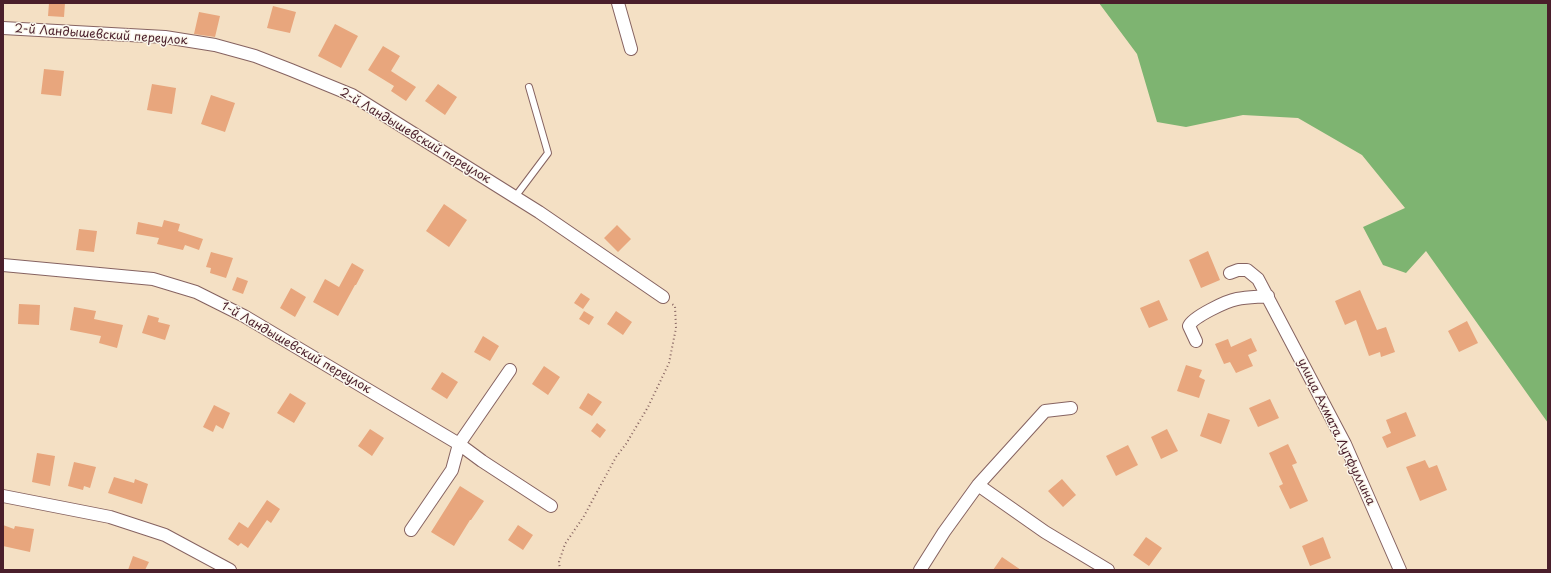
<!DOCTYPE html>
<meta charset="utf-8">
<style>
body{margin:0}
#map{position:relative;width:1551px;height:573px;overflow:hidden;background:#f4e0c4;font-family:"Playpen Sans",sans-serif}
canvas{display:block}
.frame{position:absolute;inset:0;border:4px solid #4a1f2b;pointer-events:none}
</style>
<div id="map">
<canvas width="1551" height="573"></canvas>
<div class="frame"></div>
</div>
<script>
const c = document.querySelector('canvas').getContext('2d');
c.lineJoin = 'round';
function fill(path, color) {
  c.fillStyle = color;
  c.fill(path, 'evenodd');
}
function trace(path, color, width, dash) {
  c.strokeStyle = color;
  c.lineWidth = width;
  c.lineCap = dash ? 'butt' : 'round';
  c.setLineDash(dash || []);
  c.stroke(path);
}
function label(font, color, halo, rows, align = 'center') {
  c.font = font + ' "Playpen Sans",sans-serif';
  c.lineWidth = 3;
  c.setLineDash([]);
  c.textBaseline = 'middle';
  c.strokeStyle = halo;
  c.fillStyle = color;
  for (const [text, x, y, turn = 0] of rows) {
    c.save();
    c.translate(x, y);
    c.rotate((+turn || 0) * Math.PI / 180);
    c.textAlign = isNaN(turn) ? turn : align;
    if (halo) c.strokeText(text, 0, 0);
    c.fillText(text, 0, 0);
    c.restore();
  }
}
fill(new Path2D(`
 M 1099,3 L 1548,3 L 1548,423 L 1426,251 L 1406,273 L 1383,265 L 1363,227 L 1405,208 L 1362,155 L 1298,118 L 1243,115 L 1186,127 L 1157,122 L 1137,54 Z`), '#7eb471');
fill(new Path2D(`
 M 49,3 L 65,3 L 64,17 L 48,16 Z
 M 273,6 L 296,12 L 290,33 L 267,28 Z
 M 199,12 L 220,16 L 215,37 L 194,34 Z
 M 335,24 L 358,36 L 341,68 L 318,56 Z
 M 383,46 L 400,56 L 391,71 L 416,87 L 406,101 L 391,91 L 394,86 L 368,70 Z
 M 44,69 L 64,71 L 61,96 L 41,94 Z
 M 152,84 L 176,88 L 172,114 L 147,110 Z
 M 438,84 L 457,97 L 445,115 L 425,101 Z
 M 211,95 L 235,103 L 225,132 L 201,124 Z
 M 444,204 L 467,220 L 449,247 L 426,231 Z
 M 164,220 L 180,224 L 178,231 L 203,239 L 199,250 L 185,245 L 183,250 L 157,244 L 159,238 L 136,234 L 138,222 L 162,227 Z
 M 617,225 L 631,239 L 618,252 L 604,238 Z
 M 79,229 L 97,231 L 94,252 L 76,250 Z
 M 1208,251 L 1220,280 L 1201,288 L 1189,260 Z
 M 211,252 L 233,258 L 226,278 L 210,273 L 211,268 L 206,267 Z
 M 352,263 L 364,270 L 356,285 L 355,285 L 338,316 L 313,302 L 325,279 L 339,287 Z
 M 237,277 L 248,281 L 243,294 L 232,290 Z
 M 291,288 L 306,297 L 295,317 L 280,308 Z
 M 1360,290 L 1377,330 L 1386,327 L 1395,352 L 1381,357 L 1380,352 L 1369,356 L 1356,320 L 1345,325 L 1335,301 Z
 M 581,293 L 590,299 L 583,309 L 574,303 Z
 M 1159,300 L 1168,320 L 1149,328 L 1140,308 Z
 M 19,304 L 40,305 L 39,325 L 18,324 Z
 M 74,307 L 96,311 L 94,319 L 123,325 L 117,348 L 99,343 L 101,336 L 70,330 Z
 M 584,311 L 594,317 L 589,325 L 579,319 Z
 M 616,311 L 632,322 L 623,335 L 607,324 Z
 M 148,315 L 159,318 L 158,322 L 170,325 L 165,340 L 142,333 Z
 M 1467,321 L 1478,343 L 1459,352 L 1448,331 Z
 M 483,336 L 499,346 L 490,361 L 474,352 Z
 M 1251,338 L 1257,351 L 1248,355 L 1253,366 L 1236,373 L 1230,362 L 1224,364 L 1215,344 L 1228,339 L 1231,347 Z
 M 1186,365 L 1202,370 L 1199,377 L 1205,380 L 1199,398 L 1177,391 Z
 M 544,366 L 560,377 L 548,395 L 532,384 Z
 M 442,372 L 458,382 L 447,399 L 431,389 Z
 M 290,393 L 306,403 L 294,423 L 277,413 Z
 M 588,393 L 602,402 L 592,416 L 579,408 Z
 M 1270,399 L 1279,418 L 1258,427 L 1249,408 Z
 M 214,405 L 230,413 L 223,429 L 216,425 L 213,432 L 203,427 Z
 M 1406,412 L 1416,436 L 1387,448 L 1382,437 L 1391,433 L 1386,420 Z
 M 1208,413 L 1230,420 L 1221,444 L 1200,436 Z
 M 597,423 L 606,430 L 600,438 L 591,431 Z
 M 370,429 L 384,438 L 372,456 L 358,446 Z
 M 1167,429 L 1178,451 L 1161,459 L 1151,437 Z
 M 1288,444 L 1297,463 L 1292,465 L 1308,501 L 1290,509 L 1279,486 L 1283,484 L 1269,453 Z
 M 1128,445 L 1138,465 L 1116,476 L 1106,456 Z
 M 37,453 L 55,456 L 50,486 L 32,482 Z
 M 1425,460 L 1429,468 L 1437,465 L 1447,490 L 1420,501 L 1406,467 Z
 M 74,462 L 96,467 L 90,488 L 84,486 L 83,490 L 68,486 Z
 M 114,477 L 134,483 L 135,479 L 148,484 L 142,504 L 108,493 Z
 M 1062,479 L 1076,495 L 1063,507 L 1048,491 Z
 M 460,486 L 484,501 L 471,520 L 470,520 L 454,546 L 431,532 Z
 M 267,500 L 280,509 L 271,523 L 267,520 L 248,548 L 241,543 L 238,546 L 228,539 L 239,522 L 248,528 Z
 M 3,525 L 14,529 L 15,526 L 34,529 L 30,552 L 3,546 Z
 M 518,525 L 533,535 L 523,550 L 508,540 Z
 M 1146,537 L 1162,548 L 1149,566 L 1133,555 Z
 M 1323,537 L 1331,558 L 1310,566 L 1302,546 Z
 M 133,556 L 149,562 L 145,570 L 128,570 Z
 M 1002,557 L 1021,570 L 993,570 Z`), '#e8a67d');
const service = new Path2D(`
 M 515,197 L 548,153 L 529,87`);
const minor = new Path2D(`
 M 618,3 L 631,49
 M 3,28 L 165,37 L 215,45 L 255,56 L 291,70 L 352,95 L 539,212 L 663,297
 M 3,265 L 153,279 L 196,292 L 244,316 L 459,444 L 482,461 L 551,506
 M 1230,273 L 1238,270 L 1247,270 L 1258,279 L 1345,444 L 1400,570
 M 1196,341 L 1189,326 C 1193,317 1226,301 1237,299 C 1247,297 1258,297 1268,296
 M 978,485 L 1045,532 L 1108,570
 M 3,496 L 110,517 L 165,535 L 230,570
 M 411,530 L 452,470 L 459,444 L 510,370
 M 920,570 L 944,532 L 978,485 L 1045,411 L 1071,408`);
trace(service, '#866361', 8);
trace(minor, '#866361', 14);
trace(new Path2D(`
 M 560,570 L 559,562 L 565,544 L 584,516 L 616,457 L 626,444 L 648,407 L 669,363 L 676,328 L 675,306 L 672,304`), '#866361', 2, [1, 3]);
trace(service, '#fff', 6);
trace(minor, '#fff', 12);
label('12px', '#4a1f2b', '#fbf7ec', [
 ["2-й Ландышевский переулок",101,35,4],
 ["2-й Ландышевский переулок",415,136,31],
 ["1-й Ландышевский переулок",296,348,30],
 ["улица Ахмата Лутфуллина",1336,432,64]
]);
</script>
